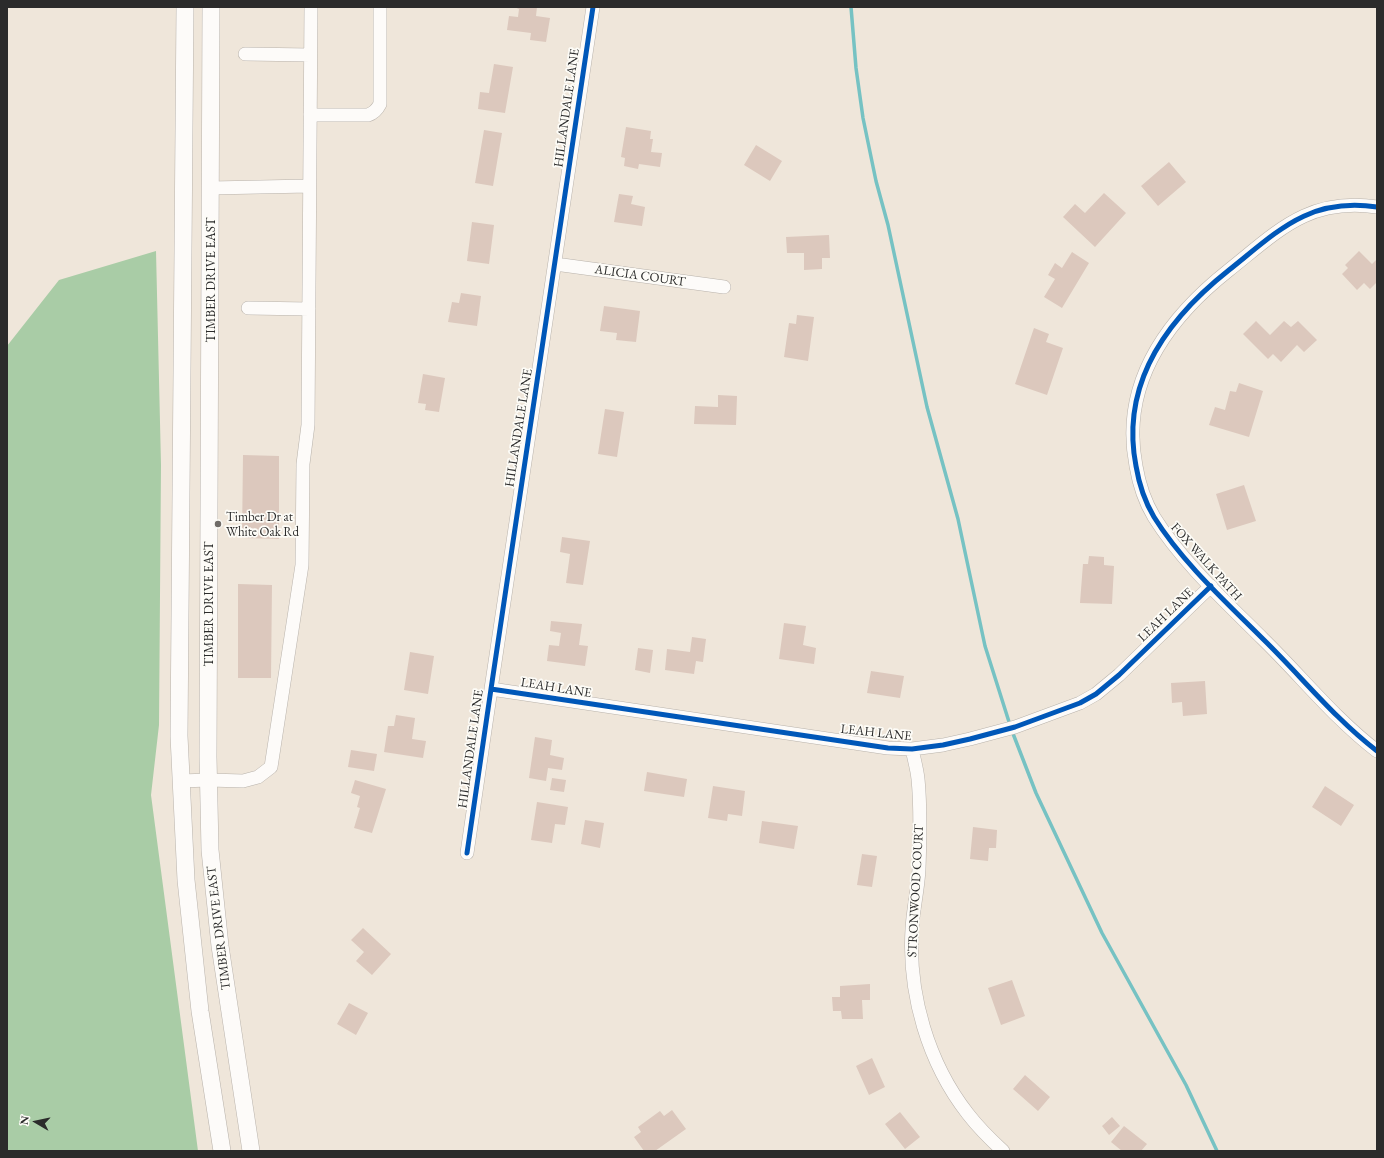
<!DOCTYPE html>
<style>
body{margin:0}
#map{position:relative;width:1384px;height:1158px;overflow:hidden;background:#efe6da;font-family:"EB Garamond",serif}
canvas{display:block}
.frame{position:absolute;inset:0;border:8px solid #2b2b2b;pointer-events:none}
.north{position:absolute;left:16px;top:1102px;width:40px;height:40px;-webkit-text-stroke:3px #fdfcf7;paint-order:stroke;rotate:279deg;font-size:11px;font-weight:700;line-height:16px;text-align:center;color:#2b2b2b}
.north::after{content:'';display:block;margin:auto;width:14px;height:18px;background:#2b2b2b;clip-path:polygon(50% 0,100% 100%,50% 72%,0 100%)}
</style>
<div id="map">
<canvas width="1384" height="1158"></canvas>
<div class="frame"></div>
<div class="north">N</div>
</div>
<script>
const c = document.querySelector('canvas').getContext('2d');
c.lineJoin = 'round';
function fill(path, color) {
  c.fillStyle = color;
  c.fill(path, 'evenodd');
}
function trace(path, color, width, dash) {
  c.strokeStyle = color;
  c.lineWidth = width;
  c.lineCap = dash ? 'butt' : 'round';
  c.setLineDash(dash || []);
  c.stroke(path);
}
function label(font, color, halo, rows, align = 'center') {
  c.font = font + ' "EB Garamond",serif';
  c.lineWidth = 3.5;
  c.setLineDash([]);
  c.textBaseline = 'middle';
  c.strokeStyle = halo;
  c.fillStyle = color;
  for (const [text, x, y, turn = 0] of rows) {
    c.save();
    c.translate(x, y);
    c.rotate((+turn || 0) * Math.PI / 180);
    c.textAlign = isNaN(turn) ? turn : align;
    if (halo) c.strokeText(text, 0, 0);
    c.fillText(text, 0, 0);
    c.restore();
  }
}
fill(new Path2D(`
 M 156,251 L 161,465 L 159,725 L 151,795 L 198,1151 L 7,1151 L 7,346 L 59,280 Z`), '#a9cca6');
trace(new Path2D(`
 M 851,7 L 856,68 L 863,118 L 876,181 L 888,225 L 927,407 L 958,519 L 985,646 L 1010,725
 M 1012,731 L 1036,793 L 1102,933 L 1186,1085 L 1217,1151`), '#76c2c3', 3.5);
fill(new Path2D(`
 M 514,7 L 537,7 L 536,16 L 550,18 L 546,42 L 530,40 L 531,33 L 507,30 L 509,16 L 518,17 L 519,9 Z
 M 494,64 L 513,67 L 505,113 L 478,109 L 480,92 L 489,93 Z
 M 626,127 L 651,131 L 650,139 L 653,139 L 651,152 L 662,153 L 660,167 L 639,164 L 638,169 L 624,166 L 625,158 L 621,157 Z
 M 484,130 L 502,133 L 493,186 L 475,183 Z
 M 756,145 L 782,161 L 770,181 L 744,165 Z
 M 1169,162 L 1186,182 L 1158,206 L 1141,186 Z
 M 1104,193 L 1126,213 L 1095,247 L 1063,217 L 1075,204 L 1085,213 Z
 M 619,194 L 633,196 L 631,204 L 645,207 L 642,226 L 614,222 Z
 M 472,222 L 494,225 L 489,264 L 467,261 Z
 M 829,235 L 830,258 L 822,258 L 822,269 L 804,270 L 804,253 L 787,253 L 786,237 Z
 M 1359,251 L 1372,264 L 1377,259 L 1377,282 L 1370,289 L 1364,283 L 1357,290 L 1342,274 L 1348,268 L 1345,265 Z
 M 1072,252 L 1089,263 L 1062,308 L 1044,297 L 1055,279 L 1048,275 L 1055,263 L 1062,268 Z
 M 461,293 L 481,296 L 477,326 L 448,322 L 452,302 L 459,303 Z
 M 604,306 L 640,311 L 636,342 L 616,340 L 617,333 L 600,331 Z
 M 797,315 L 814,317 L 808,361 L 784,357 L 789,323 L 796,324 Z
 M 1256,321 L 1270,335 L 1284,321 L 1291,327 L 1298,321 L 1317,340 L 1304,352 L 1297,345 L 1281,362 L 1273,354 L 1268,359 L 1243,334 Z
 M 1034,328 L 1049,334 L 1046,342 L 1063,348 L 1047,395 L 1015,384 Z
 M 423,374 L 445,378 L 439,412 L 425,410 L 426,404 L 418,403 Z
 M 1239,383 L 1263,391 L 1249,437 L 1209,425 L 1215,407 L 1225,410 L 1230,391 L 1236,392 Z
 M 718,395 L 737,396 L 736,425 L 694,424 L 695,406 L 718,407 Z
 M 605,409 L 624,412 L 617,457 L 598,454 Z
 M 243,455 L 279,456 L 279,539 L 242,538 Z
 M 1244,485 L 1256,521 L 1227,530 L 1216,494 Z
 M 562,537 L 590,541 L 583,585 L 566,583 L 570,554 L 560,552 Z
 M 1089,556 L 1104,557 L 1104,565 L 1114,566 L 1112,604 L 1080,603 L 1083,564 L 1088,564 Z
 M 238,584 L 272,585 L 271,678 L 238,678 Z
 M 551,621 L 582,624 L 579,645 L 588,646 L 585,666 L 547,661 L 549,645 L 559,646 L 561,633 L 550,631 Z
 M 784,623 L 806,626 L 803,645 L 816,648 L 814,664 L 779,659 Z
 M 692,637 L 706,639 L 703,662 L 696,661 L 694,674 L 665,670 L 667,649 L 690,652 Z
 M 638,648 L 653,650 L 650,673 L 635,670 Z
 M 410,652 L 434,656 L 428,694 L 404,690 Z
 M 871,671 L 904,676 L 900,698 L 867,693 Z
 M 1205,681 L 1207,714 L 1183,716 L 1182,702 L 1172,703 L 1171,683 Z
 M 396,715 L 415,718 L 412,739 L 426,741 L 423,758 L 384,752 L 388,726 L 394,726 Z
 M 535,737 L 552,740 L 550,755 L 564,758 L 562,770 L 548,768 L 546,781 L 529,778 Z
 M 351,750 L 377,754 L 374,771 L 348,767 Z
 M 647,772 L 687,779 L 684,797 L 644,791 Z
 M 552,778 L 566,780 L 564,792 L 550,790 Z
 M 355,780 L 386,789 L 372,833 L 354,828 L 360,808 L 357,807 L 360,796 L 351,793 Z
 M 713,786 L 745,791 L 742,816 L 728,814 L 727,821 L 708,818 Z
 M 1325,786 L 1354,805 L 1341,826 L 1312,807 Z
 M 537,802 L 568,807 L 565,825 L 555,824 L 552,843 L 531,840 Z
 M 585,820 L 604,823 L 600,848 L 581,844 Z
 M 762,821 L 798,826 L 794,849 L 759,843 Z
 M 973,827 L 997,830 L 996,848 L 989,848 L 988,861 L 970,859 Z
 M 862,854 L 877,856 L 872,887 L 857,885 Z
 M 363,928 L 391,954 L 372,975 L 356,961 L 364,952 L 351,940 Z
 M 1012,980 L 1025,1016 L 1001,1025 L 988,988 Z
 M 870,984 L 870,1000 L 862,1000 L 863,1019 L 842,1019 L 841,1011 L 833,1011 L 832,997 L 840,997 L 840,986 Z
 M 349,1003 L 368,1013 L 356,1035 L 337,1024 Z
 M 872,1058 L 885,1087 L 869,1095 L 856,1066 Z
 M 1025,1075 L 1050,1097 L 1038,1111 L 1013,1089 Z
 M 672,1110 L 686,1129 L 655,1151 L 644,1151 L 634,1137 L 641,1132 L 638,1127 L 660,1111 L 664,1116 Z
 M 900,1112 L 920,1137 L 905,1149 L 885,1124 Z
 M 1112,1117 L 1120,1126 L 1109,1135 L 1102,1126 Z
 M 1124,1126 L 1147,1144 L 1141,1151 L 1122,1151 L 1111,1142 Z`), '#dcc8bd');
const minor = new Path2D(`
 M 245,54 L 310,55
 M 310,115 L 368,115 C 374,113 377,110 380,104 L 380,7
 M 211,188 L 309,186
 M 1377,207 C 1309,197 1278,231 1229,270 C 1167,319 1120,384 1136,466 C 1139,484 1145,502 1154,517 C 1182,562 1226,602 1263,639 C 1301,676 1335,719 1377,751
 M 555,264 L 724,287
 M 248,308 L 309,309
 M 491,689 L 888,748 L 912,749 L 943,745 L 970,739 L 1015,727 L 1080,703 L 1096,694 L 1119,675 L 1211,586
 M 912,749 C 914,759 917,769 918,779 C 921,808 920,840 919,869 C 918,890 913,909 912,929 C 908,994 928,1063 968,1114 C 978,1127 990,1139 1003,1151
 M 181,781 L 209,780 L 243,781 L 258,777 L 271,767 L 302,565 L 303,464 L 308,425 L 311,7
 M 467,853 L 491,689 L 593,7`);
const major = new Path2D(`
 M 185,7 L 179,736 L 186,880 L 200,1011 L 222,1151
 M 211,7 L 208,757 L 210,850 L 220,946 L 251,1151`);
trace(minor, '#b8b2ab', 14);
trace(major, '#b8b2ab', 18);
trace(minor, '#fdfbf9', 13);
trace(major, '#fdfbf9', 17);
trace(new Path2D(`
 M 1377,207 C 1309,197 1278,231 1229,270 C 1167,319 1120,384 1136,466 C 1139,484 1145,502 1154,517 C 1182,562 1226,602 1263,639 C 1301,676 1335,719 1377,751
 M 491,689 L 888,748 L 912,749 L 943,745 L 970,739 L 1015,727 L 1080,703 L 1096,694 L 1119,675 L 1211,586
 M 467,853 L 491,689 L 593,7`), '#0057b8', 5);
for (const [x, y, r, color] of [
 [218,524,4,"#706c68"]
]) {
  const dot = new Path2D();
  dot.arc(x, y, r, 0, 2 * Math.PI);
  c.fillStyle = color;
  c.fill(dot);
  trace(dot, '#fdfcf7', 1.5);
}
label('13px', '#2b2b2b', '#fdfcf7', [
 ["HILLANDALE LANE",567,108,-82],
 ["ALICIA COURT",640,276,8],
 ["TIMBER DRIVE EAST",211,280,-90],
 ["HILLANDALE LANE",519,428,-81],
 ["FOX WALK PATH",1206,562,48],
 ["TIMBER DRIVE EAST",209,604,-90],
 ["LEAH LANE",1166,615,-44],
 ["LEAH LANE",556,688,9],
 ["LEAH LANE",876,733,6],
 ["HILLANDALE LANE",471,749,-82],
 ["STRONWOOD COURT",916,891,-87],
 ["TIMBER DRIVE EAST",219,928,-97]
]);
label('13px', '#2b2b2b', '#fdfcf7', [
 ["Timber Dr at",226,517],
 ["White Oak Rd",226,532]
], 'left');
</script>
